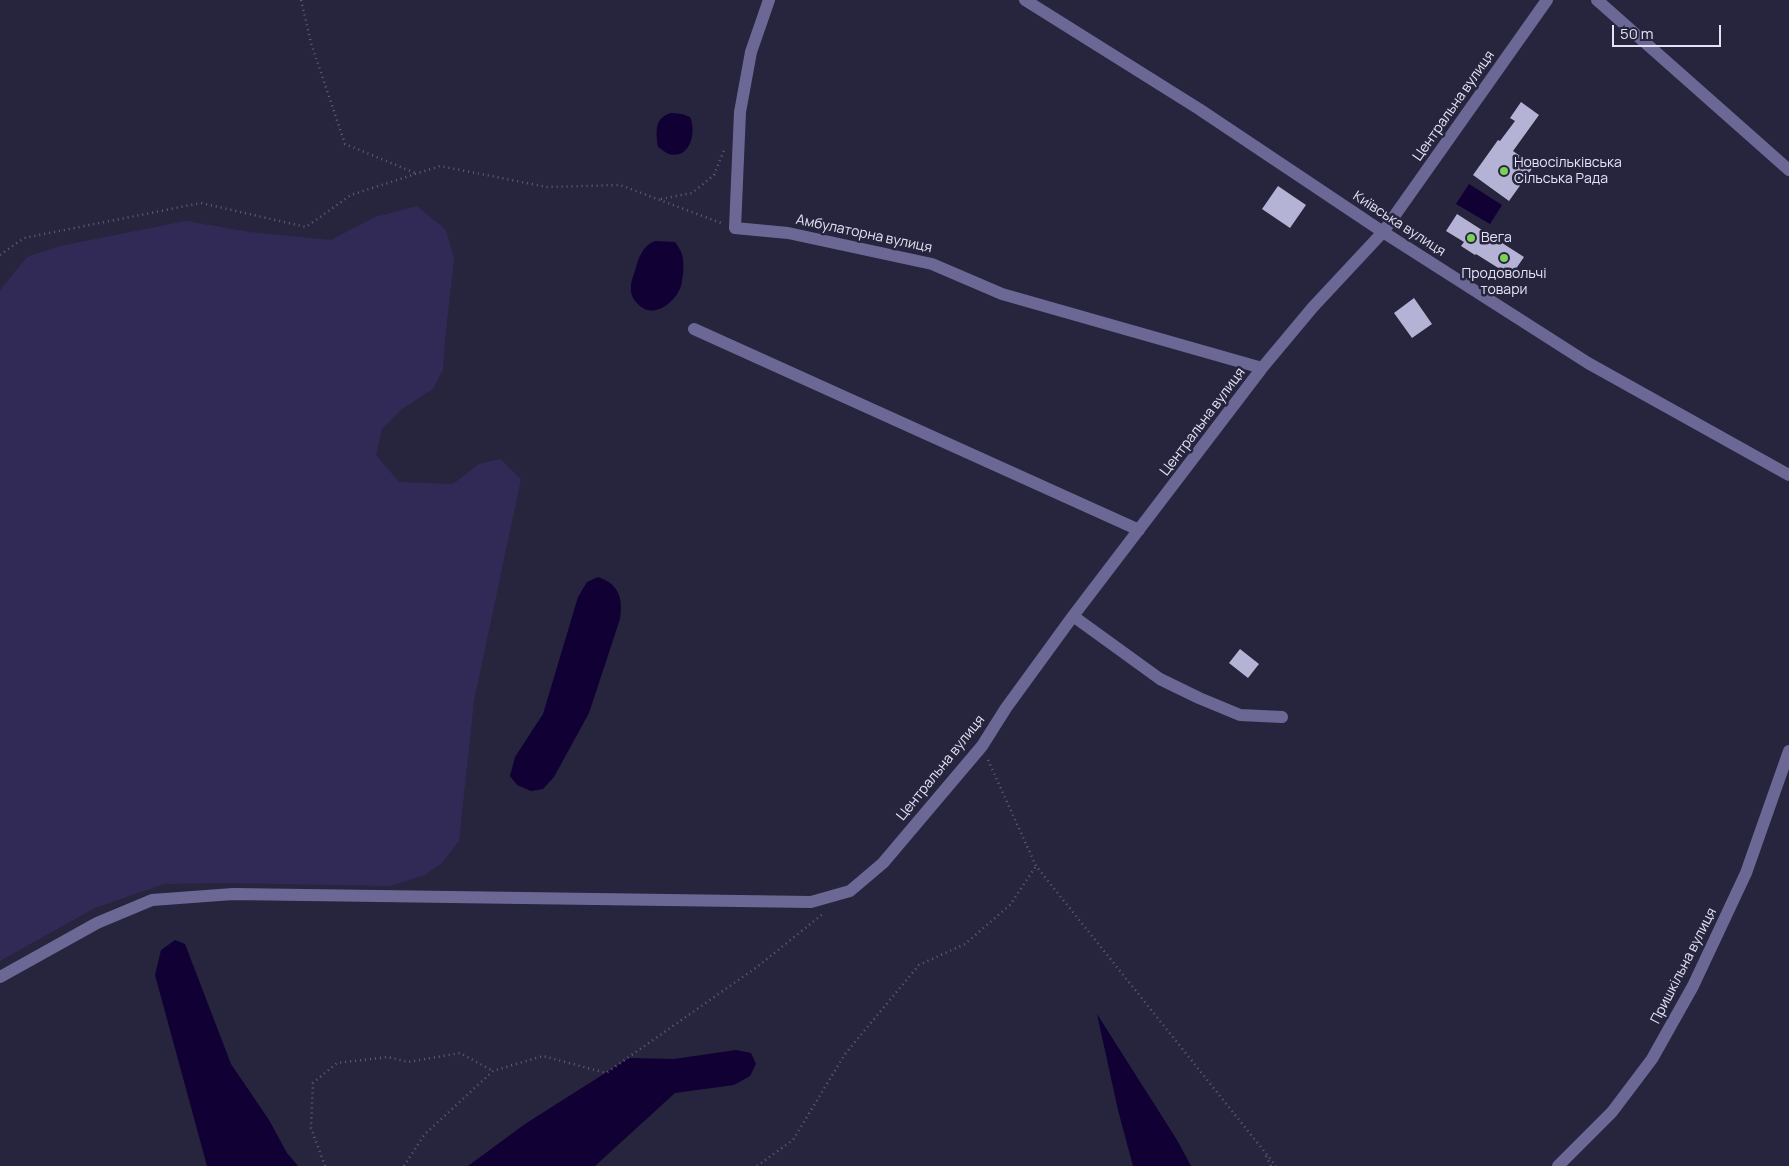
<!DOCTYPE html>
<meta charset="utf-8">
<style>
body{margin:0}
#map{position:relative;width:1789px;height:1166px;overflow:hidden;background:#27243e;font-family:Manrope,sans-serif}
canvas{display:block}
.scale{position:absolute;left:1612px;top:25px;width:109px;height:22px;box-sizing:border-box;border:2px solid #e4e3f5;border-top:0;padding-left:6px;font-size:15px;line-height:18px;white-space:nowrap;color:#e4e3f5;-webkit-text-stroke:4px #27243e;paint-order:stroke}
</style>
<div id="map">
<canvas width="1789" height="1166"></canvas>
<div class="scale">50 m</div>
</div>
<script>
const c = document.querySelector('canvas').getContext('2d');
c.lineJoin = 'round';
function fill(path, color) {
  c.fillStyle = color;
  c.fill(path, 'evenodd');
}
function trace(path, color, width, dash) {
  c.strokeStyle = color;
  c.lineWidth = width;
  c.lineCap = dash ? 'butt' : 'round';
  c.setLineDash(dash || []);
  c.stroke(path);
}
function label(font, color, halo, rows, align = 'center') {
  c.font = font + ' Manrope,sans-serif';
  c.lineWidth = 5;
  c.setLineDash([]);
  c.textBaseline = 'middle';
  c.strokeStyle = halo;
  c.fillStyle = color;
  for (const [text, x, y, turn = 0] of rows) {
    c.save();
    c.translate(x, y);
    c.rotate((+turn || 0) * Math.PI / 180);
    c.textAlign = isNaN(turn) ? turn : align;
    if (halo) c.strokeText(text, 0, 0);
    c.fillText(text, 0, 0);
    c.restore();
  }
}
fill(new Path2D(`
 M 417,206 L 446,230 L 454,259 L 445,340 L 443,370 L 433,389 L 402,409 L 382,429 L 376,455 L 399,482 L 453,484 L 479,464 L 500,459 L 521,479 L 474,701 L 459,841 L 442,863 L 425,875 L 390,886 L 224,883 L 164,884 L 95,908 L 0,961 L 0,290 L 27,257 L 60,246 L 186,221 L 250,232 L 331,240 L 375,217 Z`), '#312a57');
fill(new Path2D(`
 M 671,113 L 682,114 L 690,117 C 697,132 690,160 669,154 C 666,153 661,149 658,147 C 656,132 654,118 671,113 Z
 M 1469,184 L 1502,205 L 1490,224 L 1456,204 Z
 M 655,241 L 675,242 C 684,254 684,260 683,275 C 682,278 682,283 681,286 C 676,302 654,319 640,306 C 634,301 630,295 631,286 C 631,282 633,276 635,271 C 638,259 642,246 655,241 Z
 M 598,577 C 619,584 623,598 620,619 L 589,713 L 554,777 L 543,789 L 531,791 L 517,785 L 510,776 L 515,757 L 543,714 L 578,597 L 587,582 Z
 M 175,940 L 185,944 L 231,1064 L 269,1120 L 287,1153 L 298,1166 L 207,1166 L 155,975 L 161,950 Z
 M 1097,1014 L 1177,1140 L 1191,1166 L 1133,1166 L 1118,1110 Z
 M 736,1050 L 751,1053 L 756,1064 L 750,1076 L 734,1085 L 675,1093 L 595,1166 L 468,1166 L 525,1124 L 629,1058 L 674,1059 Z`), '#100034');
fill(new Path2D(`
 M 1521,102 L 1539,115 L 1513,151 L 1534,166 L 1509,201 L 1473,175 L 1498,140 L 1500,141 L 1515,121 L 1510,118 Z
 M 1278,186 L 1306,205 L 1290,228 L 1262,209 Z
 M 1457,214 L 1524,257 L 1511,276 L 1476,254 L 1475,255 L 1461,246 L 1464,242 L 1446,231 Z
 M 1414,298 L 1432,324 L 1412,338 L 1394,313 Z
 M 1240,649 L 1259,664 L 1248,678 L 1229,663 Z`), '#b5b3d5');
trace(new Path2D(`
 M 301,0 L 311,43 L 345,144 L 415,173
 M 661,199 L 692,193 L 714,175 L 724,150
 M 0,255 L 24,238 L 201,203 L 306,227 L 351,195 L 440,166 L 547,187 L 620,185 L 721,223
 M 988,760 L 1036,866 L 1276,1166
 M 1266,1156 L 1271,1166
 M 325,1166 L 311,1128 L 313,1083 L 337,1063 L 388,1057 L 408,1062 L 460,1053 L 493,1071
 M 404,1166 L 424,1135 L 493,1071 L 543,1056 L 606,1073 L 757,967 L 824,913
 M 757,1166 L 793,1140 L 845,1054 L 919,965 L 965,944 L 1010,905 L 1036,866`), '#625f77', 2.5, [1, 4]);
trace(new Path2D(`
 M 769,0 L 751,52 L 740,112 L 735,228 L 788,233 L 932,264 L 1002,294 L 1262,368
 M 1025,0 L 1199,109 L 1383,232 L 1588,363 L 1789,475
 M 1597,0 L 1789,170
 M 694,329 L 1139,530
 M 1073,616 L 1160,679 L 1199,698 L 1240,715 L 1282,717
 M 0,977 L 97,923 L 152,900 L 233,894 L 811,902 L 850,891 L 883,863 L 982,746 L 1006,708 L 1073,616 L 1262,368 L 1313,307 L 1383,232 L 1547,0
 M 1558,1166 L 1612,1112 L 1652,1059 L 1693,986 L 1746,873 L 1789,751`), '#6c6896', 12);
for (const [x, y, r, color] of [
 [1504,171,5,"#7ad157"],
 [1471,238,5,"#7ad157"],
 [1504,258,5,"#7ad157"]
]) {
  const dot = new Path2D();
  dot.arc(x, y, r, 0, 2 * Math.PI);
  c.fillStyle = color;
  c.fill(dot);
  trace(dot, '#27243e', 2);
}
label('14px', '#e4e3f5', '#27243e', [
 ["Центральна вулиця",1454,106,-55],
 ["Київська вулиця",1399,224,33],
 ["Амбулаторна вулиця",864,234,12],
 ["Центральна вулиця",1203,422,-53],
 ["Центральна вулиця",941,768,-51],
 ["Пришкільна вулиця",1684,966,-63]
]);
label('14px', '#e4e3f5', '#27243e', [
 ["Новосільківська",1514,163],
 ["Сільська Рада",1514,179],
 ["Вега",1481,238],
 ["Продовольчі",1504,274,"center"],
 ["товари",1504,290,"center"]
], 'left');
</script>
